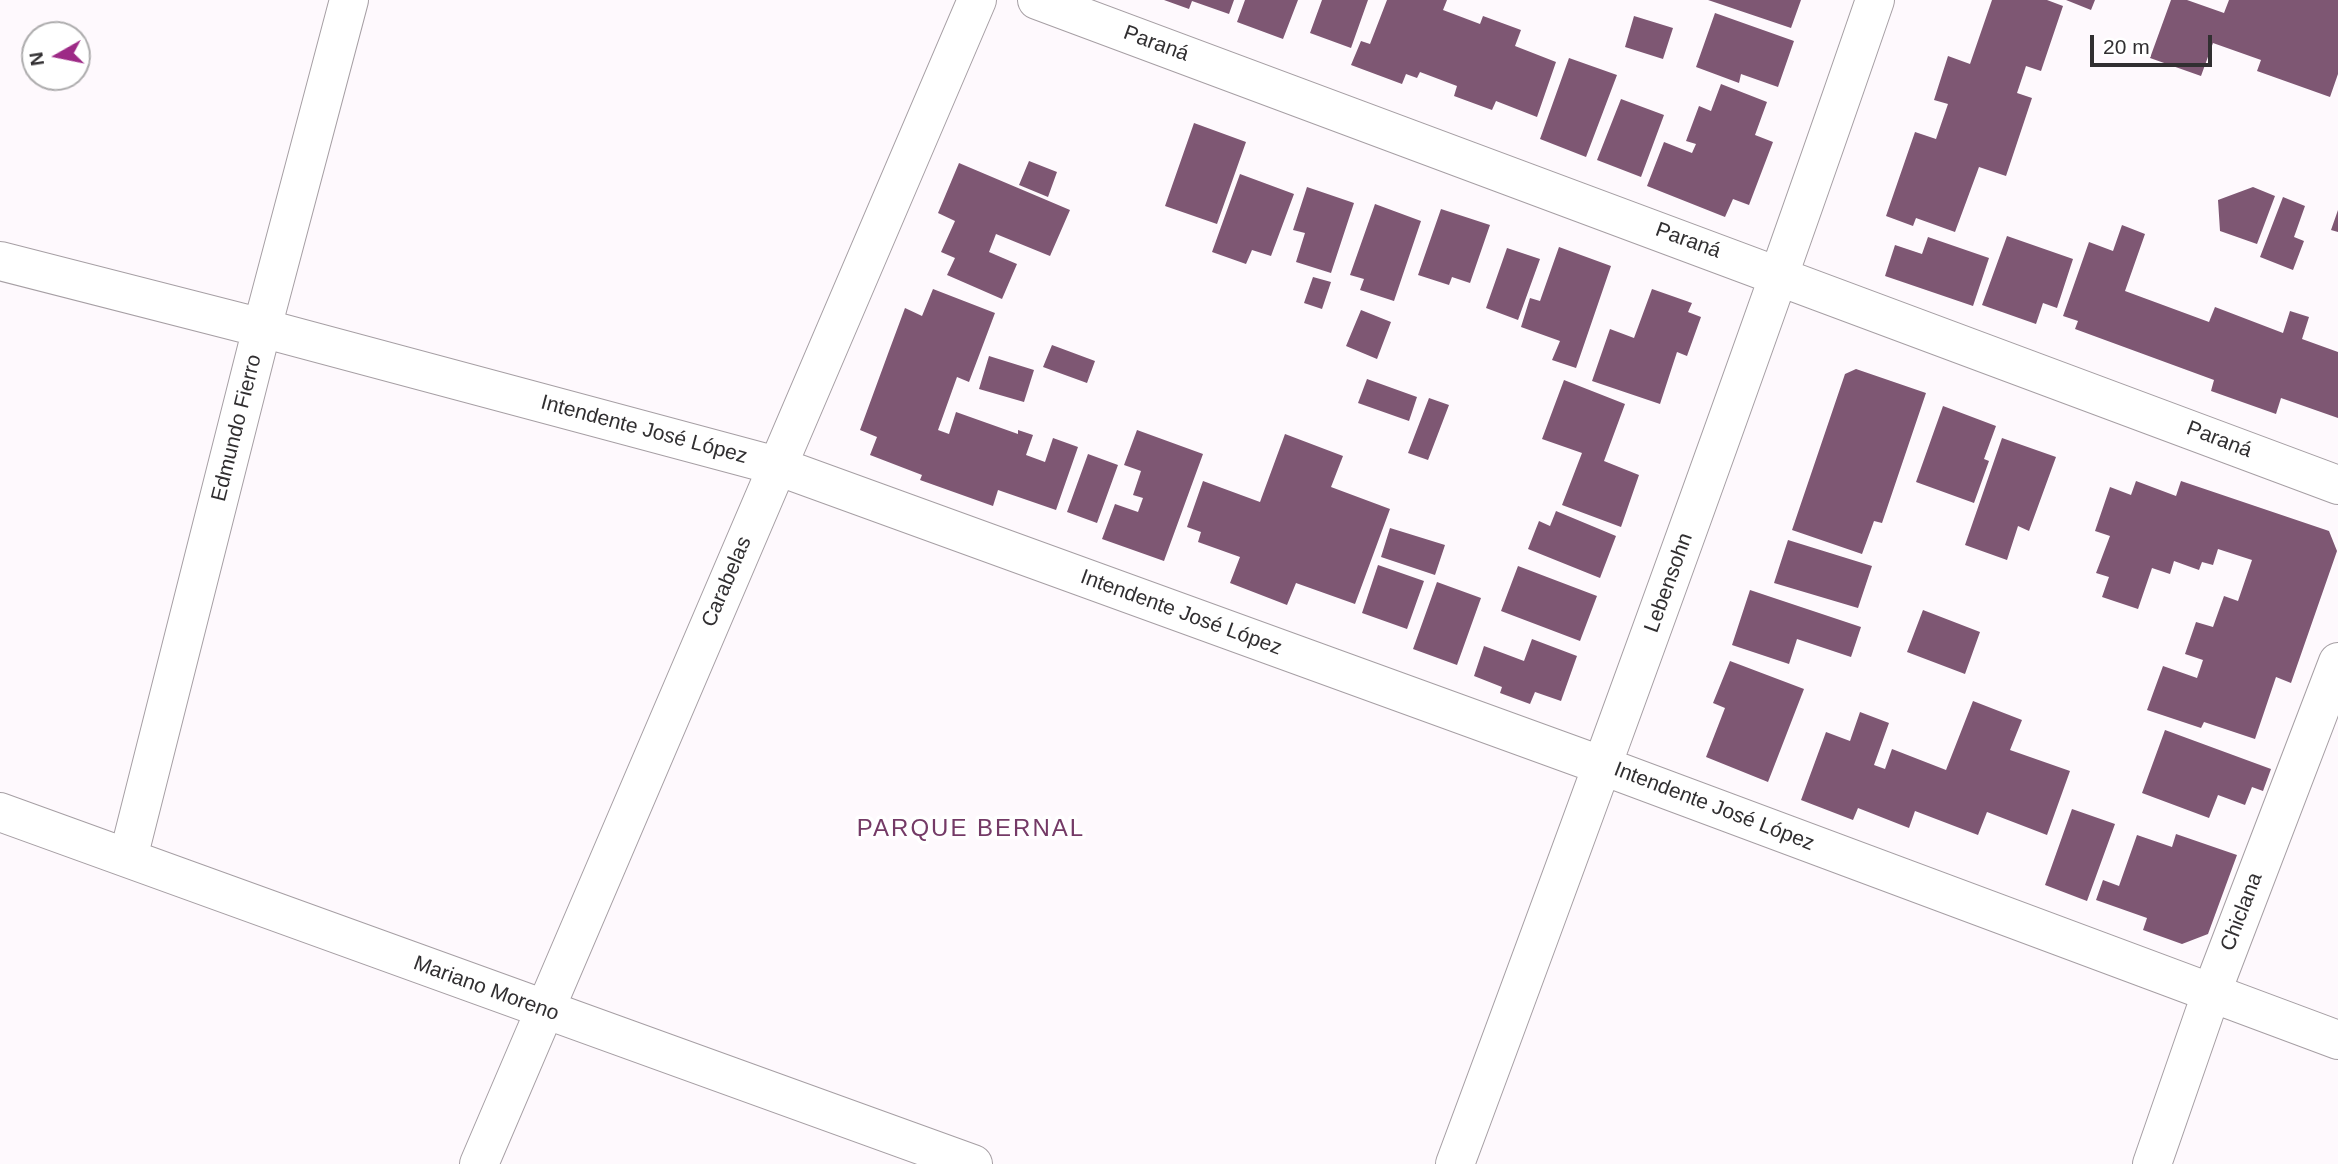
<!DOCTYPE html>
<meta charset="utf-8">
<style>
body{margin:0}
#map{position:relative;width:2338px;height:1164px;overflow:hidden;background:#fef9fd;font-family:Arial,sans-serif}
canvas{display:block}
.north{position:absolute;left:21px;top:21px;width:70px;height:70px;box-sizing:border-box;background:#fff;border:2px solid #adacad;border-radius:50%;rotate:261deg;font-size:19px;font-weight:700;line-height:28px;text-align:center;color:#312f31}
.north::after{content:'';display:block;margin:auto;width:24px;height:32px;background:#9d2a86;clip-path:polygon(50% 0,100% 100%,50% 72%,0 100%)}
.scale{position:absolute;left:2090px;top:35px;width:122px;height:32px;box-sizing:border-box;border:4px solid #312f31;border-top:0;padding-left:9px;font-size:21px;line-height:24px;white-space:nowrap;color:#312f31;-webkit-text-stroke:5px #fff;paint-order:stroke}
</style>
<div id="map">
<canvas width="2338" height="1164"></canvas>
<div class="north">N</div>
<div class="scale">20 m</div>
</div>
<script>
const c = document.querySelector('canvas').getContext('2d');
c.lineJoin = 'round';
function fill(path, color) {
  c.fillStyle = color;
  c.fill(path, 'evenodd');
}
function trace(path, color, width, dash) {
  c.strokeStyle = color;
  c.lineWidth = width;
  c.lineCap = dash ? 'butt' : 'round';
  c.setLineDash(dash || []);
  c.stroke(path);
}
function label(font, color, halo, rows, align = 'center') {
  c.font = font + ' Arial,sans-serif';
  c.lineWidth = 7;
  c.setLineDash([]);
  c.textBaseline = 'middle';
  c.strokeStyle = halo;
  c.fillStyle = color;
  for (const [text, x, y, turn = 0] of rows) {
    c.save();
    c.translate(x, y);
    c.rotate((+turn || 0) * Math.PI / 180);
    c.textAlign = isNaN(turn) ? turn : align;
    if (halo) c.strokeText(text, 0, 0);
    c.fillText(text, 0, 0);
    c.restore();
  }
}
fill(new Path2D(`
 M 1164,0 L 1234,0 L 1229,14 L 1192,1 L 1189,9 Z
 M 1245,0 L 1298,0 L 1283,39 L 1237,22 Z
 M 1322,0 L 1368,0 L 1351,48 L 1310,33 Z
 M 1387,0 L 1447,0 L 1443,10 L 1480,24 L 1483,16 L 1521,30 L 1515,46 L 1556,62 L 1537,117 L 1496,101 L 1492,110 L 1454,96 L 1457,86 L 1420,72 L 1417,78 L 1406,74 L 1402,84 L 1351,65 L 1361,41 L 1370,44 Z
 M 1708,0 L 1801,0 L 1791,28 Z
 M 1992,0 L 2047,0 L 2063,6 L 2041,71 L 2026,66 L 2017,93 L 2032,98 L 2006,176 L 1979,167 L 1955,232 L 1916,218 L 1913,226 L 1886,216 L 1915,132 L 1936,139 L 1948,104 L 1934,100 L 1948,56 L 1970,64 Z
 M 2066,0 L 2095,0 L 2091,10 Z
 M 2171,0 L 2187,0 L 2224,13 L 2229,0 L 2338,0 L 2338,74 L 2330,97 L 2257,71 L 2261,60 L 2213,43 L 2201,76 L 2150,58 Z
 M 1715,13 L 1794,41 L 1778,87 L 1741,74 L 1739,83 L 1696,67 Z
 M 1634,16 L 1673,28 L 1663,59 L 1625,47 Z
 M 1569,58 L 1617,75 L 1586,157 L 1540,139 Z
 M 1721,84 L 1767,102 L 1755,135 L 1773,142 L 1749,205 L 1733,199 L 1725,217 L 1647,186 L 1664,142 L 1692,153 L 1696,144 L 1686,141 L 1699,106 L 1711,111 Z
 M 1621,99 L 1664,115 L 1641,177 L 1597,160 Z
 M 1194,123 L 1246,142 L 1217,224 L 1165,206 Z
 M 1029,161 L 1057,172 L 1048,197 L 1019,185 Z
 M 959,163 L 1070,210 L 1050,256 L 996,234 L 989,252 L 1017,264 L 1002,299 L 947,275 L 955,258 L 941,252 L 955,221 L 938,213 Z
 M 1240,174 L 1294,194 L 1271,256 L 1252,250 L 1246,264 L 1212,252 Z
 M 1307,187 L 1354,203 L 1331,273 L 1296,262 L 1305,233 L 1293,230 Z
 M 2253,187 L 2275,196 L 2257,244 L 2220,231 L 2218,200 Z
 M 2283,197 L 2305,206 L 2294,237 L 2304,241 L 2293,270 L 2260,257 Z
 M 1375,204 L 1421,221 L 1394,301 L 1360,290 L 1364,279 L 1350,275 Z
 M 1441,209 L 1490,225 L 1470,283 L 1452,277 L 1449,285 L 1418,275 Z
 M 2338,210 L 2338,232 L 2331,230 Z
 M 2122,225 L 2145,234 L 2125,291 L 2209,322 L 2215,307 L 2283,333 L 2290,311 L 2309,317 L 2302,339 L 2338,352 L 2338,418 L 2281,398 L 2276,414 L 2211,391 L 2214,380 L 2075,329 L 2078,321 L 2063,316 L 2089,242 L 2113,251 Z
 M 2007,236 L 2073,259 L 2057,308 L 2043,303 L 2036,324 L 1982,305 Z
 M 1928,237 L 1989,258 L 1973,306 L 1885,276 L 1895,245 L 1922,254 Z
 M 1559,247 L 1611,266 L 1576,368 L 1552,360 L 1560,341 L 1521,327 L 1530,298 L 1540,301 Z
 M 1507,248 L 1540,259 L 1518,320 L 1486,308 Z
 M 1313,277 L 1331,282 L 1322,309 L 1304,303 Z
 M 933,289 L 995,313 L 969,382 L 957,377 L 938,430 L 949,434 L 956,412 L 1018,434 L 1018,430 L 1033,435 L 1026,455 L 1045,462 L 1053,438 L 1078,447 L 1056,510 L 998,490 L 993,506 L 920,480 L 922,475 L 870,455 L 877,437 L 860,430 L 889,351 L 905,308 L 922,316 Z
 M 1652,289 L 1692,303 L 1688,312 L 1701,317 L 1687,356 L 1677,352 L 1660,404 L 1592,381 L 1610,329 L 1634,338 Z
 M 1361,310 L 1391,322 L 1377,359 L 1346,346 Z
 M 1052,345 L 1095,361 L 1087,383 L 1043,367 Z
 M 989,356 L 1034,370 L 1024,402 L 979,389 Z
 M 1856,369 L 1926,393 L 1882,523 L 1874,521 L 1862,554 L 1792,530 L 1845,374 Z
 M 1367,379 L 1417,397 L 1409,421 L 1358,403 Z
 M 1564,380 L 1625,404 L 1604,461 L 1639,475 L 1621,527 L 1562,505 L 1582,453 L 1542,439 Z
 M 1429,398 L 1449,405 L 1428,460 L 1408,453 Z
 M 1943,406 L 1996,426 L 1984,459 L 1989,461 L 1974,503 L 1916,482 Z
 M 1137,430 L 1203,454 L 1164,561 L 1102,539 L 1115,504 L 1138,512 L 1143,498 L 1133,495 L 1141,471 L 1124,465 Z
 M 1285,434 L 1343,456 L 1331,487 L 1390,509 L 1355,604 L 1296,583 L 1287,605 L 1230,583 L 1240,557 L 1198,542 L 1201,532 L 1187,527 L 1203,481 L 1260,502 Z
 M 2002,438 L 2056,457 L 2029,531 L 2018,526 L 2007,560 L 1965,545 Z
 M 1088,454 L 1118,465 L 1097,523 L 1067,512 Z
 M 2136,481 L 2176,496 L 2181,481 L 2329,531 L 2337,551 L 2291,683 L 2276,677 L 2255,739 L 2204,722 L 2201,728 L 2147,710 L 2163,666 L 2197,678 L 2203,660 L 2185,654 L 2196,622 L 2213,627 L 2224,596 L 2238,601 L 2252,560 L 2218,549 L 2213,565 L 2202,562 L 2199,570 L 2174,561 L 2170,574 L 2152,568 L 2138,609 L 2102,597 L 2109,577 L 2096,573 L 2110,536 L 2095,531 L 2110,487 L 2131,495 Z
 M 1556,511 L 1616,536 L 1600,578 L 1528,549 L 1539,521 L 1550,526 Z
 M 1390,528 L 1445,545 L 1435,575 L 1381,557 Z
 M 1788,540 L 1872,566 L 1858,608 L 1774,583 Z
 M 1378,565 L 1424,581 L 1407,629 L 1362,613 Z
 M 1518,566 L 1597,596 L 1580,641 L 1501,611 Z
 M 1437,582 L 1481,598 L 1457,665 L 1413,649 Z
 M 1750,590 L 1861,627 L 1851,657 L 1797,639 L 1789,664 L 1732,645 Z
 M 1923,610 L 1980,632 L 1965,674 L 1907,652 Z
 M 1532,639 L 1577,656 L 1561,701 L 1535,692 L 1530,704 L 1500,693 L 1502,687 L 1474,676 L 1484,646 L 1524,661 Z
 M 1730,661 L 1804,689 L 1768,782 L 1706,757 L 1725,708 L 1713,703 Z
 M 1973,701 L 2022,720 L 2010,750 L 2070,771 L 2047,835 L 1987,812 L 1978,835 L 1915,811 L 1909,828 L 1858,808 L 1853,820 L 1801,800 L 1826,732 L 1850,741 L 1860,712 L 1889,723 L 1874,765 L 1885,769 L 1892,749 L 1946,770 Z
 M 2165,730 L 2271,769 L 2263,791 L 2252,787 L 2245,805 L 2218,795 L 2209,818 L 2142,793 Z
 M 2072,809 L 2115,824 L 2087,901 L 2045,885 Z
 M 2176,834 L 2237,855 L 2208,934 L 2182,944 L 2143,930 L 2147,918 L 2096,900 L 2103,880 L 2119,886 L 2137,835 L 2172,847 Z`), '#7e5773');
const minor = new Path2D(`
 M 1037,0 L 2338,485
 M 0,261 L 262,328 L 777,466 L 1603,766 L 2338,1040
 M 0,812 L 973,1164
 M 128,858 L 262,328 L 349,0
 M 479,1164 L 977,0
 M 1455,1164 C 1599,777 1741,390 1875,0
 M 2152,1164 L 2211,994 L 2338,662`);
trace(minor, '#a69fa4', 40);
trace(minor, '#fff', 38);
label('21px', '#312f31', '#fff', [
 ["Paraná",1156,44,20],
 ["Paraná",1688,241,20],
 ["Edmundo Fierro",237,428,-76],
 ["Intendente José López",644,430,15],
 ["Paraná",2219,440,21],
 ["Carabelas",727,582,-67],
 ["Lebensohn",1669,583,-70],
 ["Intendente José López",1181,613,20],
 ["Intendente José López",1714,807,21],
 ["Chiclana",2242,912,-69],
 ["Mariano Moreno",486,989,20]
]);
c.letterSpacing = '2px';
label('24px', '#743a66', '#fff', [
 ["PARQUE BERNAL",971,829]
]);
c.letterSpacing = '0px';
</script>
